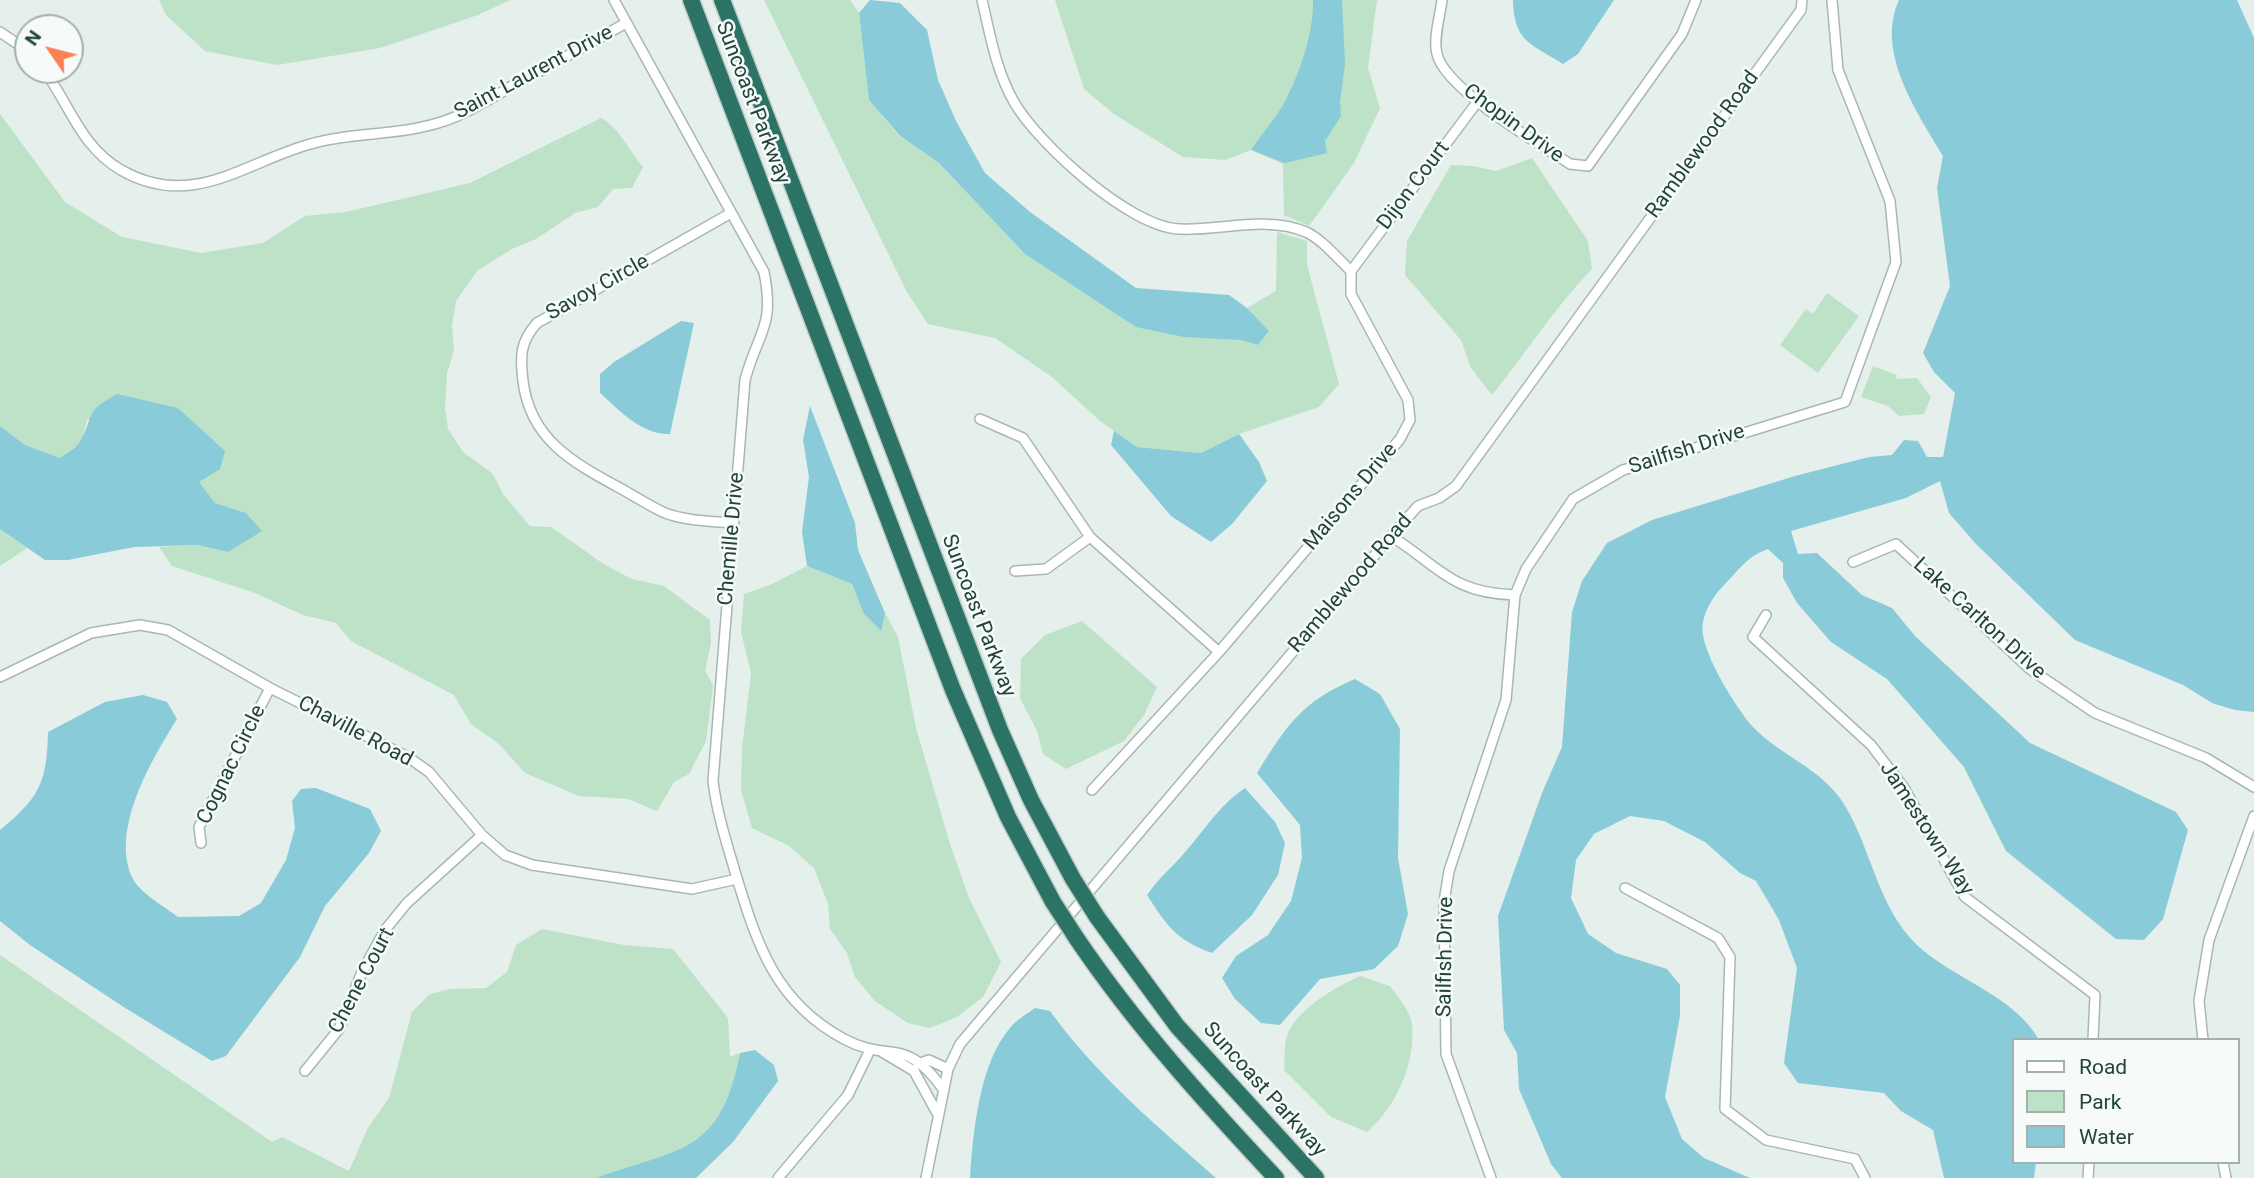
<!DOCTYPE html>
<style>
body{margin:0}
#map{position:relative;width:2254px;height:1178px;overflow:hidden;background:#e5efeb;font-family:Roboto,sans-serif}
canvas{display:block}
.legend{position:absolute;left:2012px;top:1038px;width:228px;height:126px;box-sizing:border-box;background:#f6fbf9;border:2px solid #a1b2ad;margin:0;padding:9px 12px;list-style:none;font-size:21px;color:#22443b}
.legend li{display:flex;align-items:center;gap:14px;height:35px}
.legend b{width:35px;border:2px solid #a1b2ad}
.north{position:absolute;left:14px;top:14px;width:70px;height:70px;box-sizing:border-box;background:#f6fbf9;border:2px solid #a1b2ad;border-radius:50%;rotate:305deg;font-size:19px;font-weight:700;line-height:28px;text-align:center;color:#22443b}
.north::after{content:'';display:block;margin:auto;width:24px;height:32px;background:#fd8055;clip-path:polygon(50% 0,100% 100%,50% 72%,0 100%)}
</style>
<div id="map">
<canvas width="2254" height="1178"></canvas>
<ul class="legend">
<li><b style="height:9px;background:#fff"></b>Road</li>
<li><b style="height:19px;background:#bde2c7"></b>Park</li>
<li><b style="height:19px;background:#89cbd8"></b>Water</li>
</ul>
<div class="north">N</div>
</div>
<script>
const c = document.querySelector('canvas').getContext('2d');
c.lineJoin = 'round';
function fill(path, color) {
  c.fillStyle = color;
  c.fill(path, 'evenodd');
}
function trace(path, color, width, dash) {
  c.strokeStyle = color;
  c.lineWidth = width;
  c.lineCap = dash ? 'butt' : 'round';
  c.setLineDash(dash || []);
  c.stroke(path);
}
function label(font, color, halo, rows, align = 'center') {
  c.font = font + ' Roboto,sans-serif';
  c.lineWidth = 5;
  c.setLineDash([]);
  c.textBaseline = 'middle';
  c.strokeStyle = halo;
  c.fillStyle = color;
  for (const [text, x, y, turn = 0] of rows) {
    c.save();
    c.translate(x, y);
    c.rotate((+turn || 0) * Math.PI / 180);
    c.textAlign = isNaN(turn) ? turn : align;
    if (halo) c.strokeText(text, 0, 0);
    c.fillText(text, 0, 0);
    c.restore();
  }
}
fill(new Path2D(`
 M 159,0 L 510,0 L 478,15 L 380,48 L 277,65 L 205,51 L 166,15 Z
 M 764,0 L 850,0 L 859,13 L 869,100 L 899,136 L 939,163 L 1025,254 L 1080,290 L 1258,345 L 1269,331 L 1247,308 L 1276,291 L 1277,232 L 1307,241 L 1307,265 L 1339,384 L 1319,407 L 1239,434 L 1201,453 L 1137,447 L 1100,421 L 1052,377 L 995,338 L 928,324 L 907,292 Z
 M 1055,0 L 1377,0 L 1368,68 L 1380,108 L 1354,163 L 1309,226 L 1284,215 L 1283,164 L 1251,150 L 1225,160 L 1183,157 L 1114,114 L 1084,89 Z
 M 0,114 L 65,202 L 122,237 L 201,253 L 263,243 L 305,216 L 346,212 L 470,183 L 601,118 C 618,126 630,152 643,167 L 632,188 L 613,189 L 598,207 L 575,213 L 536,239 L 512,249 L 477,271 L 456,301 L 452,326 L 454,351 L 447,373 L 445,408 L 448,429 L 463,452 L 493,474 L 503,494 L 530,526 L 551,527 L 605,565 L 632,579 L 664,586 L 710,620 L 711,643 L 705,670 L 713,686 L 706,741 L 689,774 L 674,782 L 657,811 L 628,799 L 579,796 L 525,773 L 499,744 L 471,724 L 454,695 L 351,641 L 336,623 L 303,615 L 255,593 L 172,566 L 159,547 L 197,545 L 228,552 L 246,513 L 215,503 L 198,481 L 224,451 L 178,408 L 87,420 L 81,442 L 60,458 L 25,445 L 0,426 Z
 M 1532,158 L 1588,241 L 1592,269 C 1555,307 1526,353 1492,395 L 1471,368 L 1461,340 L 1405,275 L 1407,241 L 1451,165 L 1473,166 L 1496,171 Z
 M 1827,293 L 1859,316 L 1818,373 L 1780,345 L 1806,309 L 1813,314 Z
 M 1873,366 L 1897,375 L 1896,379 L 1917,378 L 1931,397 L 1924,414 L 1899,416 L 1888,406 L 1861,397 Z
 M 0,529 L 27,548 L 0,566 Z
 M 807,566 L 852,584 L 864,614 L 880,630 L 885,613 L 898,637 L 916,728 L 950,844 L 969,898 L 1001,962 L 983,997 L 957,1017 L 930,1028 L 908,1023 L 875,1001 L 855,977 L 847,953 L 830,929 L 828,904 L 814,868 L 789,846 L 752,828 L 741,790 L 742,749 L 751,673 L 741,632 L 744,594 L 770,585 Z
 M 1082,621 L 1157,687 L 1144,715 L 1124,741 L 1066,769 L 1043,754 L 1037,731 L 1020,698 L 1021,659 L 1045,635 Z
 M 542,929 L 624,945 L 673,949 L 728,1018 L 730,1057 L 740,1053 C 720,1155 681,1147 596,1178 L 0,1178 L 0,955 L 272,1142 L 282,1137 L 349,1171 L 368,1128 L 389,1098 L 412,1012 L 430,994 L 450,989 L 486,988 L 507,972 L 516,945 Z
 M 1360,976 L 1390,986 C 1397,996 1411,1012 1412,1024 C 1416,1063 1396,1107 1367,1132 L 1331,1117 L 1284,1070 C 1285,1060 1284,1046 1287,1036 C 1296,1009 1336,987 1360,976 Z`), '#bde2c7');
fill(new Path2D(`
 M 870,0 L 900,3 L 927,30 L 938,80 L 956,121 L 985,173 L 1030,212 L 1136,288 L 1229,295 L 1247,308 L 1269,331 L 1258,345 L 1241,340 L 1184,337 L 1136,327 L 1025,254 L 939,163 L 900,136 L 869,100 L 859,13 Z
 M 1313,0 L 1342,0 L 1345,64 L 1340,102 L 1341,116 L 1325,141 L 1327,153 L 1285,163 L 1251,150 C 1261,135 1274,120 1283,105 C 1299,76 1314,33 1313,0 Z
 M 1513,0 L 1614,0 L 1578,54 L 1563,64 C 1530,43 1514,42 1513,0 Z
 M 1899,0 L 2237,0 L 2254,38 L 2254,712 L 2235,710 L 2212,703 L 2183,685 L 2075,640 L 1975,543 L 1949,513 L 1940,481 L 1906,498 L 1791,531 L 1798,554 L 1817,553 L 1862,595 L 1892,608 L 1915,636 L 2030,743 L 2176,812 L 2188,830 L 2163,919 L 2144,940 L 2116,939 L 2006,851 L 1964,767 L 1887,679 L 1831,642 L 1797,603 L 1783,578 L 1783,563 L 1768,549 C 1747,556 1739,570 1724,585 C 1714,595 1706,608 1703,622 C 1697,647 1736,707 1752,726 C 1778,754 1820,768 1842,801 C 1872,847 1876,906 1918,946 C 1954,979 2015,996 2039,1040 L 2014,1040 L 2014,1162 L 2036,1162 L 2034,1178 L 1944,1178 L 1933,1130 L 1901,1111 L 1884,1093 L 1798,1083 L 1784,1063 L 1797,968 L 1779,920 L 1756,881 L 1740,873 L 1705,842 L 1664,821 L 1630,816 L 1594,834 L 1576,860 L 1571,898 L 1588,934 L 1616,953 L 1667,969 L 1680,985 L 1680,1016 L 1665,1097 L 1682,1139 L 1704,1158 L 1750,1178 L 1562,1178 L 1551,1164 L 1519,1089 L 1517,1053 L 1504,1030 L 1498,916 L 1542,793 L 1562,747 L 1572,612 L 1582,581 L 1607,543 L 1652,520 L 1795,476 L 1869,457 L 1892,455 L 1904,440 L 1918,441 L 1927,457 L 1943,457 L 1955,393 L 1934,372 L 1923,353 L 1950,286 L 1937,188 L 1943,156 C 1917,112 1875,52 1899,0 Z
 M 681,321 L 694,323 L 670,434 C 642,435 620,411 600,393 L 600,374 L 614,362 Z
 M 117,394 L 178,408 L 225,451 L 220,469 L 199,482 L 215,503 L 246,513 L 262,531 L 228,552 L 197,545 L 134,547 L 68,560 L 45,560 L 0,529 L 0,426 L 25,445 L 60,458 C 66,453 78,447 81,440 C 96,411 84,413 117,394 Z
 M 810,406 L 855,523 L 858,550 L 885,613 L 881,631 L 864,614 L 852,584 L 807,566 L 802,532 L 809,477 L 803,440 Z
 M 1114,431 L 1137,447 L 1201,453 L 1239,434 L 1259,462 L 1267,481 L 1232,524 L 1211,542 L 1171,516 L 1111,445 Z
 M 1355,679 L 1380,694 L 1400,729 L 1398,858 L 1408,914 L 1398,946 L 1374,969 L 1320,979 L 1280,1025 L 1261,1023 L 1235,999 L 1222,978 L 1236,956 L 1268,935 L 1291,901 L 1302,858 L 1300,825 L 1257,773 C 1287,725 1301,702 1355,679 Z
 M 143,695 L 167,702 L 177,719 C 152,759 109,831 133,879 C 140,893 165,907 178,917 L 239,916 L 261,903 L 286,860 L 295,828 L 292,801 L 301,789 L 316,788 L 370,809 L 381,831 L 369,853 L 325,906 L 300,957 L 226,1056 L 212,1061 L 122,1006 L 30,945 L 0,921 L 0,830 C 39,798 47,783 48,732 L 105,702 Z
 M 1245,788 L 1275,822 L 1285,843 L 1278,875 L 1252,915 L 1212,953 C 1176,940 1167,926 1147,895 C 1157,880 1168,871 1180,858 C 1203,833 1217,807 1245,788 Z
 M 1035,1008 L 1050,1011 C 1096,1075 1157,1126 1216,1178 L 970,1178 C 973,1133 979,1064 1010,1028 C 1016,1020 1027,1014 1035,1008 Z
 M 755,1050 L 774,1065 L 778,1081 L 733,1142 L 696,1178 L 596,1178 C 681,1147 720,1155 740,1053 Z`), '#89cbd8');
const street = new Path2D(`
 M 614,0 L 764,272 C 775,328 758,331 745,380 L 713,781 C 717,814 727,844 736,875 C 757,944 775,1002 844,1039 C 891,1064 903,1034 943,1089
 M 982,0 C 990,34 996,71 1014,102 C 1038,144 1130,227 1179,229 C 1220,231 1267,215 1306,232 C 1323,240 1337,258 1351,271 L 1351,294 L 1408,400 L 1410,420 L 1400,439 L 1219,652 L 1092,790
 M 1442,0 C 1440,16 1433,39 1437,54 C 1445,89 1538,143 1570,164 L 1588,166 L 1682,34 L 1696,0
 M 0,32 L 28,51
 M 44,70 C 70,105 80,146 121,170 C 191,210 242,164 307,145 C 350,132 395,136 438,123 C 465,115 490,99 514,85 C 552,65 589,44 626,23
 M 731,213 L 537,323 C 520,342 520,356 523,381 C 530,439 572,462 618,487 C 633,495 649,506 665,513 C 686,521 711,521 733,523
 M 1351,271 L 1478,101
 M 980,419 L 1023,438 L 1090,537 L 1219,652
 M 1391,536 C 1440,567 1451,593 1515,595
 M 1853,562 L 1896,544 L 2030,669 L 2095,713 L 2206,758 L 2254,787
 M 1015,571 L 1046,569 L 1090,537
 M 1766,615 L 1753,637 L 1871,745 L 1904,788 L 1965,897 L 2095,995 L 2093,1040
 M 0,677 L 91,633 L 140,625 L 168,630 L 270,688 L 408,757 L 429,772 L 482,835 L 505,855 L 532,865 L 692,889 L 737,879
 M 201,843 L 199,827 L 270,688
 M 1625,888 L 1718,938 L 1730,957 L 1725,1109 L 1766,1140 L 1855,1159 L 1865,1178
 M 2203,1040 L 2199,1001 L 2209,940 L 2254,816
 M 882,1052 L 914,1071 L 937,1113
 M 918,1064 L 929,1060 L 948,1069
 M 305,1071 L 339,1029 L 362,972 L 385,930 L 407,903 L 482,835
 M 2223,1162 L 2226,1178
 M 778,1178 L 848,1095 L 870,1050
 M 926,1178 L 948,1069 L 960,1044 L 1391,536 L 1418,506 L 1439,498 L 1456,486 L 1801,10 L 1802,0
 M 1491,1178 L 1446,1054 L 1444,902 L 1449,871 L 1506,700 L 1515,595 L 1526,569 L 1573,499 L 1623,470 L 1845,402 L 1896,262 L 1890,201 L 1838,70 L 1832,0
 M 2088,1178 L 2089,1162`);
const highway = new Path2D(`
 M 691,0 L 953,690 L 1008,817 L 1053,902
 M 722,0 L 1000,730 L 1031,800 L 1073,879
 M 1097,917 L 1177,1026 L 1316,1178
 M 1077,939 C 1136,1026 1205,1102 1276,1178`);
trace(street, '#a7b8b3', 12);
trace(highway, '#c1cbc8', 19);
trace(street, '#fff', 9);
trace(highway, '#2b7365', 16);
const highwayBridge = new Path2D(`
 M 1073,879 L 1097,917
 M 1053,902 L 1077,939`);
trace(highwayBridge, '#c1cbc8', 19, []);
trace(highwayBridge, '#2b7365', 16);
label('21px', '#22443b', '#f6fbf9', [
 ["Saint Laurent Drive",534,73,-28],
 ["Suncoast Parkway",752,103,69],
 ["Chopin Drive",1513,124,36],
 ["Ramblewood Road",1703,145,-54],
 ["Dijon Court",1414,186,-53],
 ["Savoy Circle",598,288,-29],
 ["Sailfish Drive",1687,450,-18],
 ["Maisons Drive",1351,497,-50],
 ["Chemille Drive",732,539,-85],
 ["Ramblewood Road",1351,584,-49],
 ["Suncoast Parkway",978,616,69],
 ["Lake Carlton Drive",1979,619,42],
 ["Chaville Road",355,732,28],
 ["Cognac Circle",232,765,-64],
 ["Jamestown Way",1926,829,57],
 ["Sailfish Drive",1446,957,-89],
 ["Chene Court",362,981,-62],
 ["Suncoast Parkway",1264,1090,48]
]);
</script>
